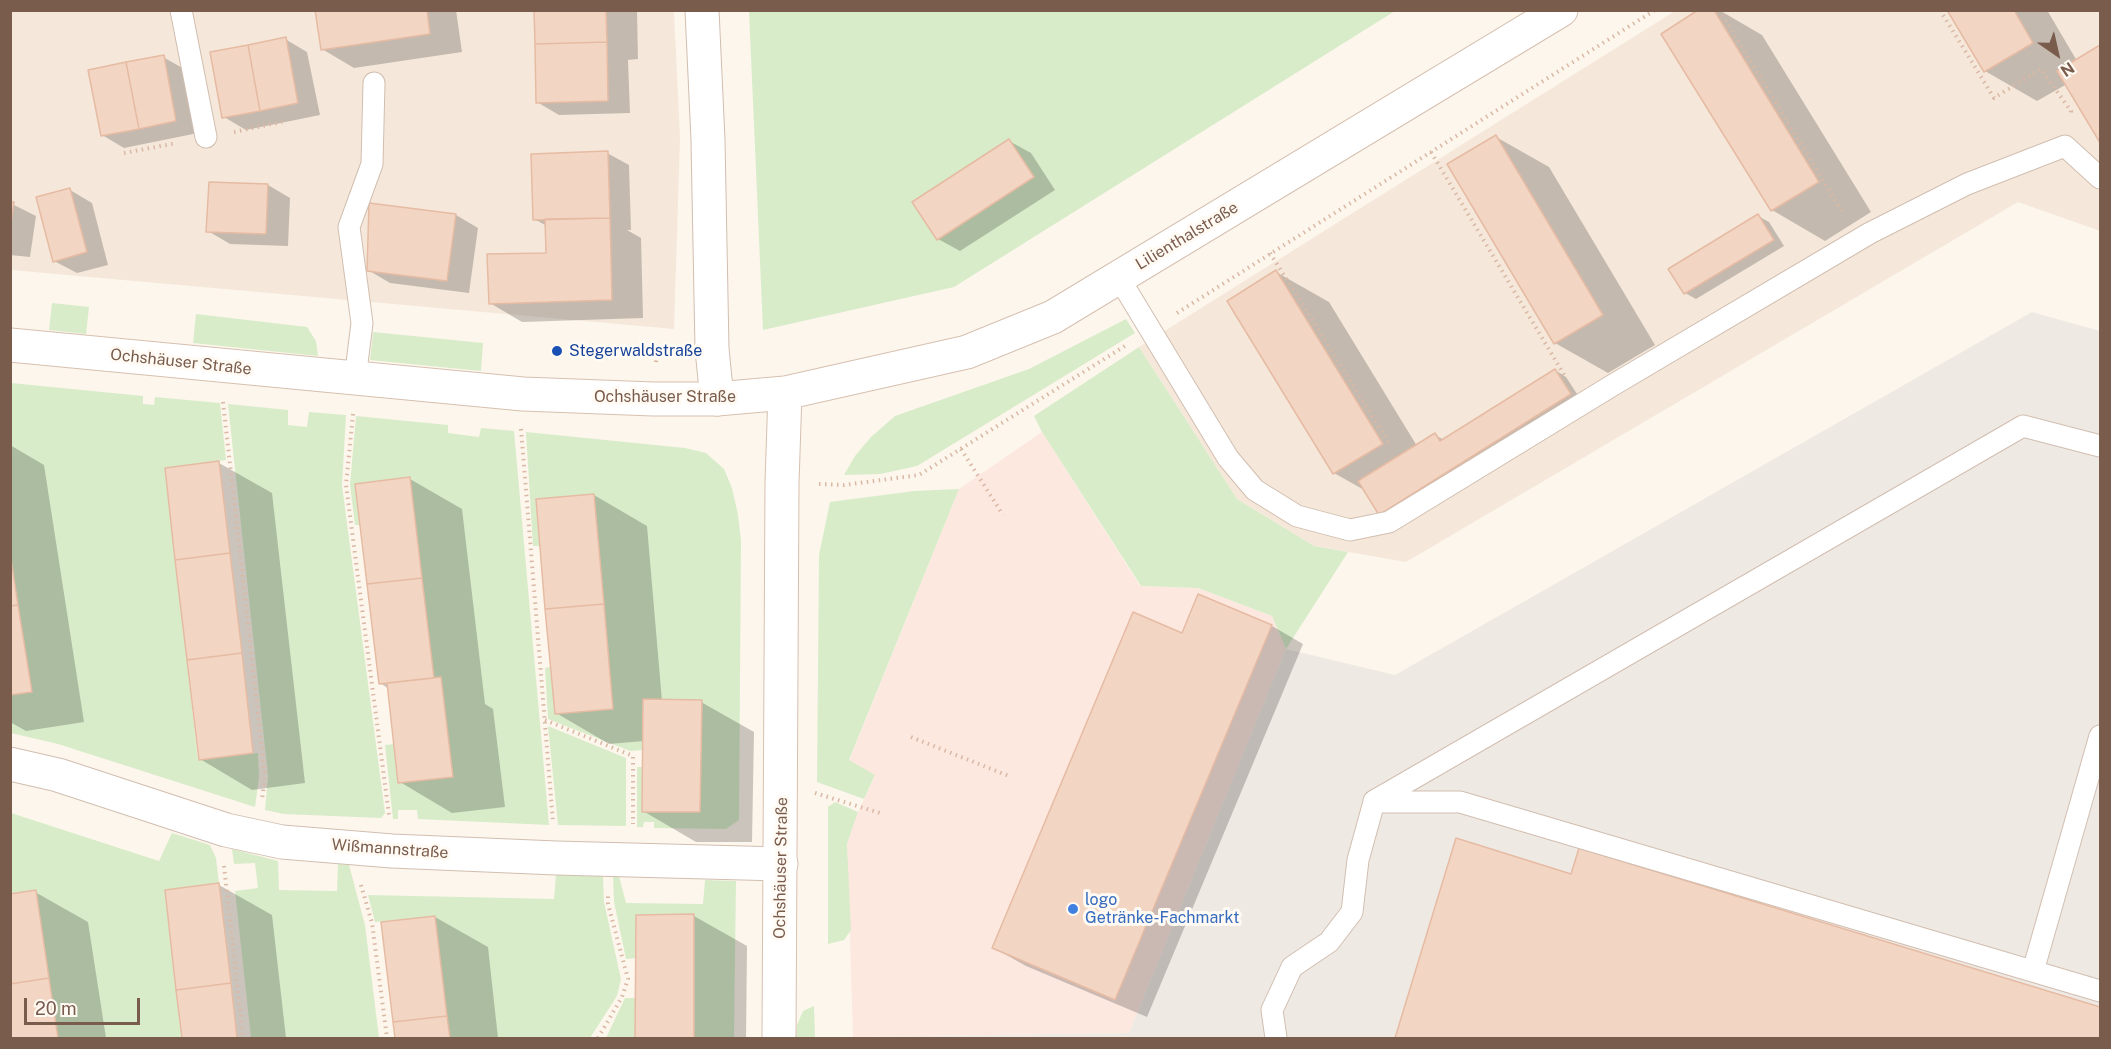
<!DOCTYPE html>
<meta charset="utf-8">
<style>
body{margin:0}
#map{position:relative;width:2111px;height:1049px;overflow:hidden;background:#fdf6ec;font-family:"Public Sans",sans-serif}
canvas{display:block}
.frame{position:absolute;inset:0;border:12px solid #7a5c4d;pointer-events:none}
.north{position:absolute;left:2027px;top:24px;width:60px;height:60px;-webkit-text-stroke:4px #fffaf3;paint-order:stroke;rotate:146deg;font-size:16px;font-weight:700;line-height:24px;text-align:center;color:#7a5c4d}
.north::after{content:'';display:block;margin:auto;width:21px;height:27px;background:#7a5c4d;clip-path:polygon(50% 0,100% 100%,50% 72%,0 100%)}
.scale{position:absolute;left:24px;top:998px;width:116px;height:27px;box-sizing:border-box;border:3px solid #7a5c4d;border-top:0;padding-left:8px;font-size:18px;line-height:21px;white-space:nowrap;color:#7a5c4d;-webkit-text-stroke:4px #fffaf3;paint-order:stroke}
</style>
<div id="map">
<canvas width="2111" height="1049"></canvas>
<div class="frame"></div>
<div class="north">N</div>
<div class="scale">20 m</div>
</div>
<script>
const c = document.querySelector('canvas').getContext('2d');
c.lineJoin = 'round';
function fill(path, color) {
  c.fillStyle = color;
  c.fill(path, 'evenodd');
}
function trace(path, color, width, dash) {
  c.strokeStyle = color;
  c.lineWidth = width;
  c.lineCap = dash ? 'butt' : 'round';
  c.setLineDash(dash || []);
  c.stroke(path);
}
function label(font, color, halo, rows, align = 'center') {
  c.font = font + ' "Public Sans",sans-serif';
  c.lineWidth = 6;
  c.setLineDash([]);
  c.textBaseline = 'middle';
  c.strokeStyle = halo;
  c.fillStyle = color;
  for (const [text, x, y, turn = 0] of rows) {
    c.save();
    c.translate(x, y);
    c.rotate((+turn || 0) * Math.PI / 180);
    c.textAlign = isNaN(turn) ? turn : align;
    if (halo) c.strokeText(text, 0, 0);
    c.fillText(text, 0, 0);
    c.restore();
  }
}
fill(new Path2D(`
 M 10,11 L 674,11 L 680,138 L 674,329 L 11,270 Z
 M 1675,11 L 2100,11 L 2100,231 L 2018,202 L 1406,562 L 1314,546 L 1237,499 L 1139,347 Z`), '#f5e8da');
fill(new Path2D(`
 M 1042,432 L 1140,586 L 1198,588 L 1272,616 L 1286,649 L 1129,1033 L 853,1037 L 847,844 L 858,812 L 875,776 L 849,761 L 959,489 Z`), '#fde8e0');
fill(new Path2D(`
 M 2032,312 L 2100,331 L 2100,1038 L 853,1038 L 853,1037 L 1129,1033 L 1286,649 L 1395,675 Z`), '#efe9e4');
fill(new Path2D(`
 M 749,11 L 1395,11 L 954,287 L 763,330 Z
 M 52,303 L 89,307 L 86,334 L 49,330 Z
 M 196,314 L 307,327 L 316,341 L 318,356 L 193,343 Z
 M 1126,319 L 1135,333 L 917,466 L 880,474 L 844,475 L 855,456 L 871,437 L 895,416 L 1029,369 Z
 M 373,332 L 483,343 L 481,371 L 370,360 Z
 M 1139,347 L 1237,499 L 1314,546 L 1348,552 L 1286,649 L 1272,616 L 1198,588 L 1141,586 L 1042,432 L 1034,416 Z
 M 11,383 L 143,396 L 143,404 L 154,405 L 155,397 L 220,403 L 226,460 L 165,468 L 198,760 L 258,753 L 259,777 L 255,807 L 58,744 L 11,733 L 11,695 L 32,692 L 10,552 Z
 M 228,404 L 288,410 L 288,425 L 307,427 L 309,412 L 346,415 L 342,485 L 385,813 L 381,818 L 284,814 L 265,810 L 268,776 Z
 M 356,416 L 448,425 L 448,433 L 479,437 L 481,428 L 514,431 L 549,825 L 418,819 L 417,810 L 398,810 L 398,819 L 393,819 L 385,745 L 394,744 L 398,783 L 453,777 L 441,677 L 434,678 L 410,478 L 356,484 L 360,525 L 355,525 L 350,485 Z
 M 526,432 L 685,448 L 706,453 L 724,469 L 732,488 L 738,515 L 741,540 L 739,820 L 726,829 L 654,828 L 654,822 L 644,822 L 643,827 L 637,827 L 637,767 L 642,767 L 642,812 L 700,812 L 701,700 L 643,750 L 630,751 L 548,719 L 545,668 L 550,667 L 555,714 L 613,709 L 594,494 L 536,499 L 540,546 L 533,546 Z
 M 959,489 L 849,760 L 875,775 L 864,799 L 817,782 L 819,555 L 830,502 L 914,491 Z
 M 548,726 L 626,758 L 626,826 L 558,825 Z
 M 835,802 L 858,812 L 847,844 L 851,930 L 844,940 L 828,944 L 828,807 Z
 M 11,813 L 159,861 L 172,833 L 210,845 L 216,858 L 219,883 L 165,890 L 182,1038 L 58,1038 L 36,890 L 11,894 Z
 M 232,849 L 278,861 L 279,890 L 337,891 L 338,864 L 349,865 L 365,925 L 379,1038 L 251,1038 L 235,891 L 258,888 L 255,863 L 234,864 Z
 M 556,874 L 603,876 L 604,902 L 621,979 L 617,996 L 590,1038 L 450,1038 L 435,916 L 375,922 L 368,895 L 554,899 Z
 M 613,876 L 619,876 L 626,903 L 703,904 L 705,880 L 736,881 L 734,1038 L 694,1038 L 694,914 L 637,915 L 636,958 L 626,959 L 614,902 Z
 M 625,998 L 635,998 L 635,1038 L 606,1038 Z
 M 814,1006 L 815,1038 L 796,1038 L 797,1025 L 803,1011 Z`), '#d8ecc9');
fill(new Path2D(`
 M 317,10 L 456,10 L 462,52 L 354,68 L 322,49 Z
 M 535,10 L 637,10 L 638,59 L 628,60 L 630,113 L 559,115 L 537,102 Z
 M 1701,10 L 1719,10 L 1762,35 L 1871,212 L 1825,241 L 1772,210 Z
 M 1949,10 L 2047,10 L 2077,61 L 2100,47 L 2100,140 L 2067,84 L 2037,101 L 1985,71 Z
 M 285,39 L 307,52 L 320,115 L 246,130 L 224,117 Z
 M 163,57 L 186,70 L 198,133 L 124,148 L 102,135 Z
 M 1496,137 L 1549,167 L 1655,345 L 1608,373 L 1555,343 Z
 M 1009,141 L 1031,153 L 1055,190 L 960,251 L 938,239 Z
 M 607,153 L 629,165 L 631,230 L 627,230 L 641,238 L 643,318 L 522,322 L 490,303 L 548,254 L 547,226 L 534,219 Z
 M 268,185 L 290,198 L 288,246 L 230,244 L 208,231 Z
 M 70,190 L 92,203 L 108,265 L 77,273 L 54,261 Z
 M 10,203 L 36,216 L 30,257 L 10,255 Z
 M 370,204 L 456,215 L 478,228 L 469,293 L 390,283 L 368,270 Z
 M 1758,216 L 1769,222 L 1784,246 L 1696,299 L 1685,293 Z
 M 1276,272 L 1329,302 L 1417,446 L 1435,435 L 1444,440 L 1555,370 L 1566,377 L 1581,400 L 1391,520 L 1380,514 L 1366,491 L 1334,473 Z
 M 10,445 L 44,465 L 84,722 L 26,731 L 10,722 Z
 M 219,463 L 272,493 L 305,783 L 252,790 L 200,759 Z
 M 410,479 L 462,509 L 485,704 L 493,709 L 505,807 L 452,813 L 400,782 L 389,689 L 380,683 Z
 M 594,495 L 647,526 L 662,701 L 701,702 L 754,732 L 752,842 L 696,842 L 643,811 L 644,741 L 609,744 L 556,713 Z
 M 1272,626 L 1303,644 L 1147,1017 L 1026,966 L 994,948 L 1183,635 Z
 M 1457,840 L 1572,876 L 1580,850 L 2100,1009 L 2100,1038 L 1396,1038 Z
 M 219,885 L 272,915 L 286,1038 L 184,1038 L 166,891 Z
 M 35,892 L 88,922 L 106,1038 L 10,1038 L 10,896 Z
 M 638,916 L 694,916 L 747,946 L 746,1038 L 637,1038 Z
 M 435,917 L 488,947 L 498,1038 L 396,1038 L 383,923 Z`), '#0003');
const building = new Path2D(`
 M 315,10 L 427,10 L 430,34 L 321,50 Z
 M 534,10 L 606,10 L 607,42 L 535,44 Z
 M 1698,10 L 1714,10 L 1819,182 L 1771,211 L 1661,34 Z
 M 1947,10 L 2014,10 L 2033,43 L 1984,72 Z
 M 286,37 L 298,103 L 260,111 L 248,45 Z
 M 607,42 L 608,101 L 536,103 L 535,44 Z
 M 248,45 L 260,111 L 222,118 L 210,52 Z
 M 2100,45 L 2100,140 L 2099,141 L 2057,71 Z
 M 164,55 L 176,121 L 139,129 L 126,62 Z
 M 126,62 L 139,129 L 101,136 L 88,70 Z
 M 1496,135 L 1603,315 L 1554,344 L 1447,164 Z
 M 1009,139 L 1034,177 L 937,240 L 912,202 Z
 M 608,151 L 610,218 L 533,220 L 531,154 Z
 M 209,182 L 268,184 L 266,234 L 206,232 Z
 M 70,188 L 87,252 L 53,262 L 36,197 Z
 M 10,202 L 14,202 L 10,230 Z
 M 369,203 L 456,214 L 447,281 L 367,271 Z
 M 1758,214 L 1774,240 L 1684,294 L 1668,269 Z
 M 610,218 L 612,300 L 489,304 L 487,254 L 546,253 L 545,219 Z
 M 1276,270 L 1383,444 L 1333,474 L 1227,301 Z
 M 1555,369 L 1571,394 L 1379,515 L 1358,481 L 1435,433 L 1440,441 Z
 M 219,461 L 230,553 L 175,560 L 165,468 Z
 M 410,477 L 422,578 L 367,584 L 355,484 Z
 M 594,494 L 604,604 L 545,609 L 536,499 Z
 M 10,552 L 18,605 L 10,606 Z
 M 230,553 L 242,653 L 187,660 L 175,560 Z
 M 422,578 L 434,678 L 379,684 L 367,584 Z
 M 1198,594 L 1272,625 L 1115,1000 L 992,948 L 1133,612 L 1182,633 Z
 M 604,604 L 613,709 L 555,714 L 545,609 Z
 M 18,605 L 32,692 L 10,695 L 10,606 Z
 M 242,653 L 253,753 L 199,760 L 187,660 Z
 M 441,677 L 453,777 L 398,783 L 387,683 Z
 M 643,699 L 702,700 L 700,812 L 642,812 Z
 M 1456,838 L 1571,874 L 1579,848 L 2100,1007 L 2100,1038 L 1395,1038 Z
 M 219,883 L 231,983 L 176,990 L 165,890 Z
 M 36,890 L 49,978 L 10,984 L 10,894 Z
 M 694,914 L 694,1038 L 635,1038 L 636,915 Z
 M 435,916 L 447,1016 L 393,1022 L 381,922 Z
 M 49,978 L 58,1038 L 10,1038 L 10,984 Z
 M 231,983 L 237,1038 L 182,1038 L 176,990 Z
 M 447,1016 L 450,1038 L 395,1038 L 393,1022 Z`);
fill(building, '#f3d5c3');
trace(building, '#e6bba3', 1.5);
const lane = new Path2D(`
 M 181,10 L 206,137
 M 1119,278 L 1228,458 L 1255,490 L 1297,516 L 1350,530 L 1389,522 L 1613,385 L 1870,233 L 1967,184 L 2065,146 L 2100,178
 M 355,379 L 362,323 L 349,227 L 372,164 L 374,83
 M 1374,801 L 2023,426 L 2100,446
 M 2033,971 L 2100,736
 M 1276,1038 L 1272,1010 L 1292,967 L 1329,942 L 1352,912 L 1358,860 L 1374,802 L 1460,802 L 2100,991`);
const street = new Path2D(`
 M 702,10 L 708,140 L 712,349 L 717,399
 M 10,764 L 58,775 L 226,830 L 282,842 L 392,851 L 556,858 L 781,864`);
const secondary = new Path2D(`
 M 10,345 L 523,394 L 653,399 L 717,399 L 785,393 L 967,352 L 1053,317 L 1561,10
 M 779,1038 L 782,483 L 785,393`);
trace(lane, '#d1beb0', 23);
trace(street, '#d1beb0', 35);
trace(secondary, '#d6c0b0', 35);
trace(new Path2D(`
 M 1719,10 L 1843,213
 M 1940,10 L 1994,98 L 2041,69 L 2071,111 L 2070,116
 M 234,132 L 282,122
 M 1431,152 L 1566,378
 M 124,153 L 177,143
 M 1270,253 L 1389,443
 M 1177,313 L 1655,10
 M 656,362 L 657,351
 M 223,402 L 265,776 L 262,800
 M 353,414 L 346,485 L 389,815
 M 521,429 L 553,822
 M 961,449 L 1003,515
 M 819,484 L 844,485 L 919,475 L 1125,346
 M 545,720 L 633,756 L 633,824
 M 911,737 L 1009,776
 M 815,793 L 880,813
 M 224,866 L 243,1038
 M 361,885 L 372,923 L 387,1038
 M 598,1038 L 622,997 L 628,979 L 608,904 L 608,894`), '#d9b8a5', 4, [1.5, 4.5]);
trace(lane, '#fff', 21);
trace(street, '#fff', 33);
trace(secondary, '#fff', 33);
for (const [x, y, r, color] of [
 [557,351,6,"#1a4fb4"],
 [1073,909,6,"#3f7fe0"]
]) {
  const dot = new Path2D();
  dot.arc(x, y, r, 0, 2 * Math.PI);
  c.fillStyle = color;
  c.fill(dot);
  trace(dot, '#fffaf3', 2);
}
label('16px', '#7a5c4d', '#fffaf3', [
 ["Lilienthalstraße",1187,236,-31],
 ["Ochshäuser Straße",181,362,6],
 ["Ochshäuser Straße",665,397],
 ["Wißmannstraße",390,849,4],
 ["Ochshäuser Straße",781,868,-89]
]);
label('16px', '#164399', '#fffaf3', [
 ["Stegerwaldstraße",569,351]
], 'left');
label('16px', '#366cbe', '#fffaf3', [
 ["logo",1085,900],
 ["Getränke-Fachmarkt",1085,918]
], 'left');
</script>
